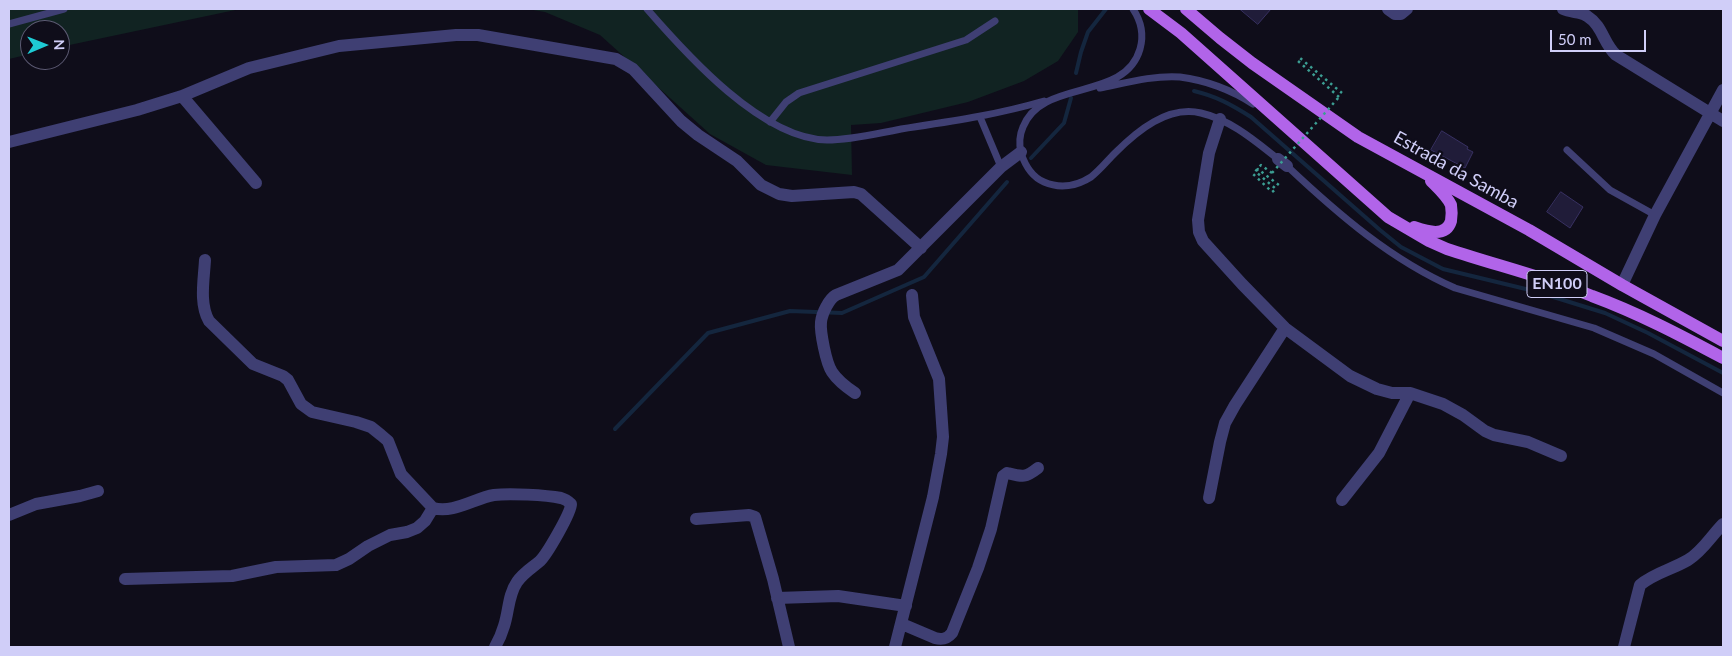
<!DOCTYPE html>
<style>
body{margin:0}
#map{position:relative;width:1732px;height:656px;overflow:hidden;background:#0f0d1a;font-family:Lato,sans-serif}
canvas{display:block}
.frame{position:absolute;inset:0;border:10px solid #d0cef8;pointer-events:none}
.north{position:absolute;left:20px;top:20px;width:50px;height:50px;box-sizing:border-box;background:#0f0d1a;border:1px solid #5c5a73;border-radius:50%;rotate:89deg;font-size:14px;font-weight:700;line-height:20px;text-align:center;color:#d0cef8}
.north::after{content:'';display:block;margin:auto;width:18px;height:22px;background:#1ecbd4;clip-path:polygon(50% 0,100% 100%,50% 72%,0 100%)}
.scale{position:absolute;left:1550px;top:30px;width:96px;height:22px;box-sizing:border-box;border:2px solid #d0cef8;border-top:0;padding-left:6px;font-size:15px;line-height:18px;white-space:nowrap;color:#d0cef8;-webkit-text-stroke:4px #0f0d1a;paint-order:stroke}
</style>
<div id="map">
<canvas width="1732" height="656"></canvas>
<div class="frame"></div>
<div class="north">N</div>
<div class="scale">50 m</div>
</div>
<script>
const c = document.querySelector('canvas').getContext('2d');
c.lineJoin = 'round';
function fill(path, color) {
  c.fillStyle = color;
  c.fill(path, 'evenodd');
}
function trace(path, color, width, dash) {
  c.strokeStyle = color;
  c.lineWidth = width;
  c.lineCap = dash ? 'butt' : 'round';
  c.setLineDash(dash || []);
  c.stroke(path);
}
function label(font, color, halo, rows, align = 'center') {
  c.font = font + ' Lato,sans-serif';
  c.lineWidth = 4.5;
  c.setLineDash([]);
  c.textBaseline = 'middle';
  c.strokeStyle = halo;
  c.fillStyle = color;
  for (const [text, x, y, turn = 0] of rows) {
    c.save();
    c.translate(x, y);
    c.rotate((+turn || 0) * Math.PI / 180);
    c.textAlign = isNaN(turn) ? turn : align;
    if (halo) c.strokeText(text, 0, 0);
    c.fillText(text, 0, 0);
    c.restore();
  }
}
fill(new Path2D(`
 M 9,9 L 240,9 L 60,47 L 60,30 L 30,30 L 30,54 L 9,59 Z
 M 527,9 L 1078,9 L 1078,32 L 1058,61 L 1024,81 L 968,102 L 881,123 L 851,125 L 852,175 L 766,165 L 710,134 L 600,35 L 545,12 Z`), '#112322');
trace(new Path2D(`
 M 1076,73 L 1081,52 L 1088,32 L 1106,9
 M 1194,91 C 1216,96 1232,105 1251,117 L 1380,230 L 1401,247 L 1443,269 L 1534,291 L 1605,313 L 1648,333 L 1723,373
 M 1031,158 L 1064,123 L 1071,98
 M 615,429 L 708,333 L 790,311 L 842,313 L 924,277 L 1007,182`), '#14263e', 4);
const building = new Path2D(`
 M 1240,9 L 1271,9 L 1258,24 Z
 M 1442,131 L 1468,147 L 1467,149 L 1473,152 L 1465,168 L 1431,150 Z
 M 1561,192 L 1583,207 L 1570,228 L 1547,212 Z`);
fill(building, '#201c39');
trace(building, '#383162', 1);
trace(new Path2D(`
 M 1339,97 L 1298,61 L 1300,58 L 1342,93
 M 1272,173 L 1261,165 L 1253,174 L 1272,192 L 1276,189 L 1256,172 L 1258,169 L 1280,186`), '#3c9e93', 2.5, [2.5, 4]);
trace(new Path2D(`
 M 647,9 C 687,55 762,139 827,140 C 857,140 885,131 914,127 C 960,120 999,114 1044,101
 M 1133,9 C 1141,21 1144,35 1140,49 C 1125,102 1042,78 1023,127 C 1019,136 1019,144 1021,153 C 1025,165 1032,177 1044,182 C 1060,189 1077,186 1091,177 C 1100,170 1107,161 1115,153 C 1137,131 1168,105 1201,113 C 1231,120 1255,141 1278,159
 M 9,24 L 64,9
 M 1100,88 C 1125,83 1154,75 1180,77 C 1205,80 1232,90 1253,104
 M 980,117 L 1001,167
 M 770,122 L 786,102 L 799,93 L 966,40 L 995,21
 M 1567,150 L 1610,190 L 1655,215
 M 1287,166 C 1338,214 1391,260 1455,288 L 1594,328 L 1654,354 L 1723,393`), '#3f3f73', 7);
trace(new Path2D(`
 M 1388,9 L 1395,14 L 1401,14 L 1407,9
 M 1563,9 C 1571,13 1580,11 1587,16 C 1603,26 1603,43 1616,55 L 1723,121
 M 182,96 L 256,183
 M 1220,119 L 1209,153 L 1198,220 L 1199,232 L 1203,241 L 1242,284 L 1285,328 L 1350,376 L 1377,389 L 1392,393 L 1410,393 L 1443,404 L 1463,415 L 1485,431 L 1494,435 L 1528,442 L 1561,456
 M 9,142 L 137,110 L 182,96 L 249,68 L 339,46 L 456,35 L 478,35 L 616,59 L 633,69 L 681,121 L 698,135 L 737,161 L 761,185 L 779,194 L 792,196 L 854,192 L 861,194 L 921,248
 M 1278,159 L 1287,166
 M 205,260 C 204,279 199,304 209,321 L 253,364 L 283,376 L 288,380 L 301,404 L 312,412 L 356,422 L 371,427 L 381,435 L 388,441 L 401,474 L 433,508 C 453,514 475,498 494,495 C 509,493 546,495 561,498 C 565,499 568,501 571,504 C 571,513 547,554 540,561 C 532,568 524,572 517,582 C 508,595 509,611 504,626 C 502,633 499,640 495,647
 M 1622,285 L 1655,215 L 1723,90
 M 855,393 C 846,387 838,381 832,372 C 826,363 820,332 821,322 C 822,313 829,299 836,295 L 898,270 L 1001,167 L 1021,152
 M 1209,498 L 1220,442 L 1225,423 L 1235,405 L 1285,328
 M 1342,500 L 1379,453 L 1410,393
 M 9,515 L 36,504 L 80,496 L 98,491
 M 696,519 L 749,515 L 755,517 L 773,579 L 789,647
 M 125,579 L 232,576 L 276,567 L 336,565 L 349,559 L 368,546 L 390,535 L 407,532 L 417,528 L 425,521 L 433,508
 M 777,598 L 838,596 L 906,606
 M 902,624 L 935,638 C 942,640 947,639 952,633 L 978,568 L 991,529 L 1003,476 L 1007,473 C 1023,477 1025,478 1038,468
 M 895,647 L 933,497 L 941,454 L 943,437 L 939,379 L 914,317 L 912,295
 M 1624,647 L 1640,585 C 1654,573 1673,569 1688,560 C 1702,552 1712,535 1723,524`), '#3f3f73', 12);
trace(new Path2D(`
 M 1149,9 L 1181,33 L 1388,217 L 1429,241 L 1447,249 C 1495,265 1545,277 1592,296 C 1638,313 1680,335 1723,358
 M 1186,9 L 1220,38 L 1252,63 L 1358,137 L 1529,230 L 1622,285 L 1723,341
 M 1414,227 C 1426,231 1446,238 1451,221 C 1452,215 1452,211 1451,205 C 1447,196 1438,188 1431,181`), '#b164e9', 12);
trace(new Path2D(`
 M 1272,173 L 1339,97`), '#3c9e93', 2.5, [2.5, 4]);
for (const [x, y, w] of [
 [1557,284,60]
]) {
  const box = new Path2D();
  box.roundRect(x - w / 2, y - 13.5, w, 27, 4);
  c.fillStyle = '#0f0d1a';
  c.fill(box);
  trace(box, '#d0cef8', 1);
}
label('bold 16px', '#d0cef8', null, [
 ["EN100",1557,284]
]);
label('18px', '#d0cef8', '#0f0d1a', [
 ["Estrada da Samba",1456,170,29]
]);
</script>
